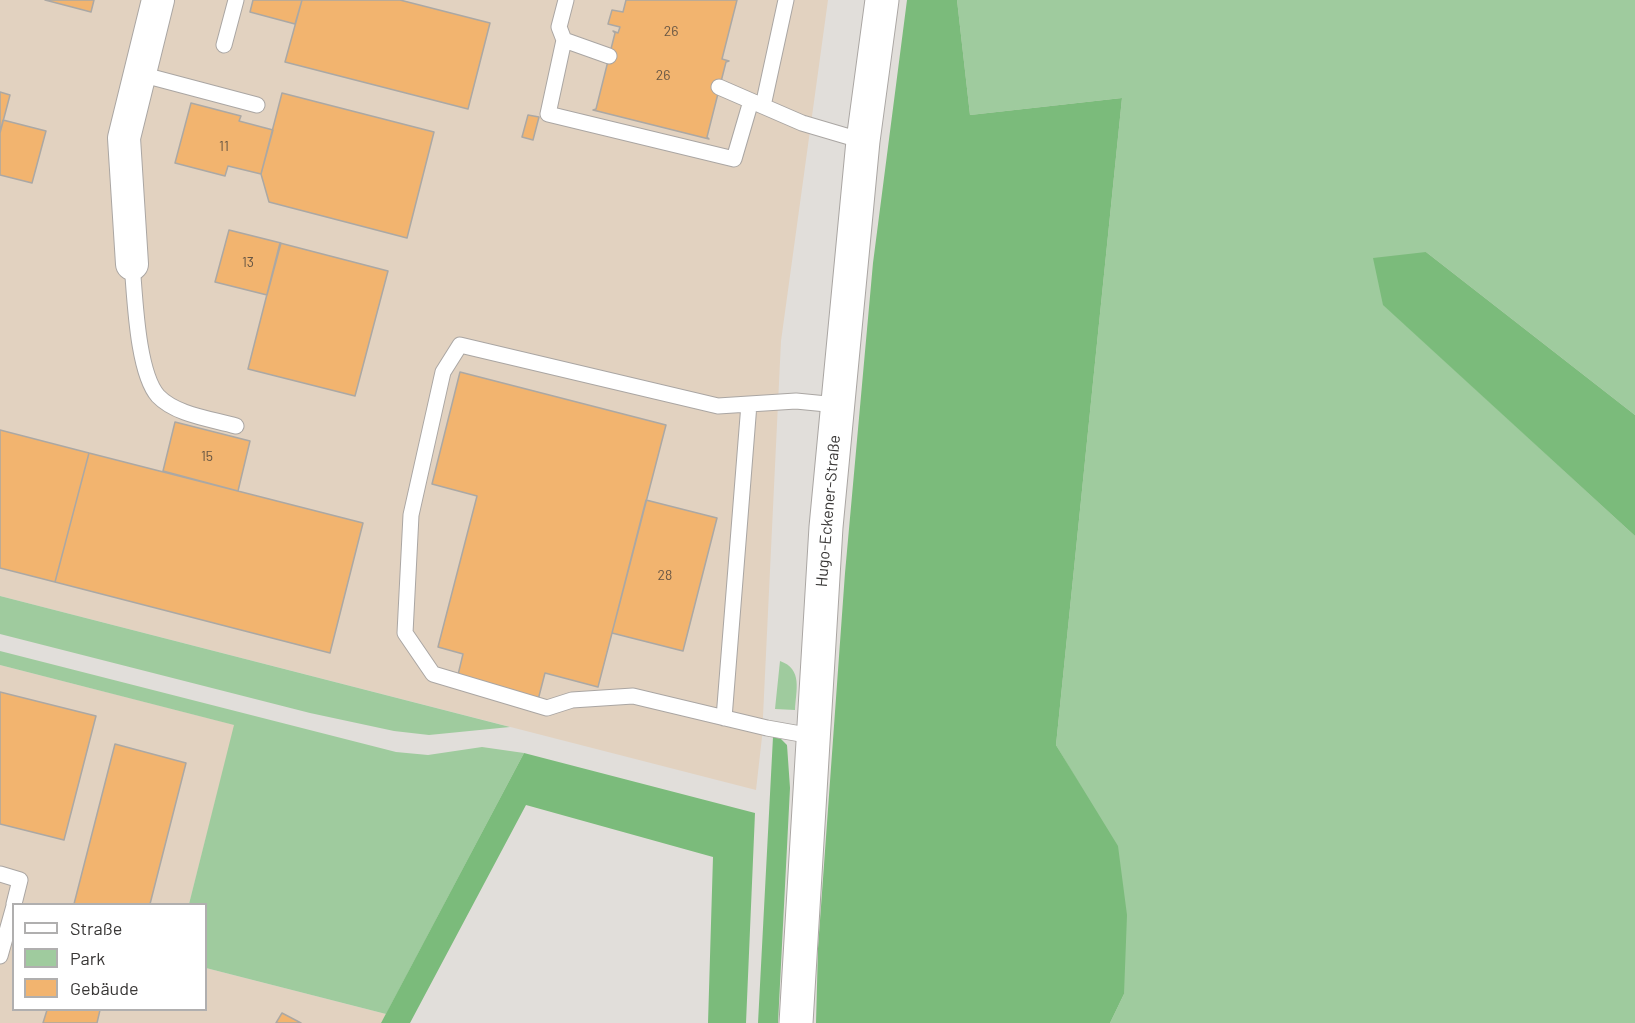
<!DOCTYPE html>
<meta charset="utf-8">
<style>
body{margin:0}
#map{position:relative;width:1635px;height:1023px;overflow:hidden;background:#e1deda;font-family:Barlow,sans-serif}
canvas{display:block}
.legend{position:absolute;left:12px;top:903px;width:195px;height:108px;box-sizing:border-box;background:#fff;border:2px solid #b0afaf;margin:0;padding:8px 10px;list-style:none;font-size:18px;color:#393736}
.legend li{display:flex;align-items:center;gap:12px;height:30px}
.legend b{width:30px;border:2px solid #b0afaf}
</style>
<div id="map">
<canvas width="1635" height="1023"></canvas>
<ul class="legend">
<li><b style="height:8px;background:#fff"></b>Straße</li>
<li><b style="height:16px;background:#9fcb9e"></b>Park</li>
<li><b style="height:16px;background:#f2b46f"></b>Gebäude</li>
</ul>
</div>
<script>
const c = document.querySelector('canvas').getContext('2d');
c.lineJoin = 'round';
function fill(path, color) {
  c.fillStyle = color;
  c.fill(path, 'evenodd');
}
function trace(path, color, width, dash) {
  c.strokeStyle = color;
  c.lineWidth = width;
  c.lineCap = dash ? 'butt' : 'round';
  c.setLineDash(dash || []);
  c.stroke(path);
}
function label(font, color, halo, rows, align = 'center') {
  c.font = font + ' Barlow,sans-serif';
  c.lineWidth = 4.5;
  c.setLineDash([]);
  c.textBaseline = 'middle';
  c.strokeStyle = halo;
  c.fillStyle = color;
  for (const [text, x, y, turn = 0] of rows) {
    c.save();
    c.translate(x, y);
    c.rotate((+turn || 0) * Math.PI / 180);
    c.textAlign = isNaN(turn) ? turn : align;
    if (halo) c.strokeText(text, 0, 0);
    c.fillText(text, 0, 0);
    c.restore();
  }
}
fill(new Path2D(`
 M 0,0 L 828,0 L 781,341 L 762,737 L 756,790 L 0,596 Z
 M 0,665 L 235,725 L 189,904 L 14,904 L 14,1010 L 206,1010 L 206,968 L 386,1014 L 381,1023 L 0,1023 Z`), '#e2d2c0');
fill(new Path2D(`
 M 957,0 L 1635,0 L 1635,415 L 1426,252 L 1384,305 L 1635,536 L 1635,1023 L 1110,1023 L 1124,994 L 1081,787 L 1056,745 L 1122,98 L 970,115 Z
 M 0,596 L 510,727 L 429,735 L 394,731 L 310,713 L 0,634 Z
 M 0,651 L 396,752 L 428,755 L 482,747 L 524,753 L 386,1014 L 206,968 L 206,904 L 189,904 L 234,725 L 0,665 Z
 M 780,661 C 803,669 796,690 795,710 L 775,709 Z`), '#9fcb9e');
fill(new Path2D(`
 M 907,0 L 957,0 L 970,115 L 1122,98 L 1056,745 L 1118,846 L 1127,915 L 1124,994 L 1110,1023 L 816,1023 L 818,948 L 845,573 L 873,263 Z
 M 1426,252 L 1635,415 L 1635,536 L 1383,305 L 1373,258 Z
 M 773,737 L 781,739 L 787,745 L 790,788 L 778,1023 L 758,1023 Z
 M 524,753 L 755,813 L 746,1023 L 708,1023 L 713,857 L 526,805 L 410,1023 L 381,1023 Z`), '#7bbb7b');
const building = new Path2D(`
 M 45,0 L 94,0 L 91,12 Z
 M 253,0 L 302,0 L 295,24 L 250,12 Z
 M 302,0 L 400,0 L 490,23 L 468,109 L 285,62 Z
 M 626,0 L 737,0 L 722,59 L 729,61 L 726,62 L 707,137 L 709,139 L 593,110 L 596,109 L 615,33 L 613,31 L 618,33 L 620,27 L 608,24 L 612,10 L 623,12 Z
 M 0,92 L 10,95 L 0,133 Z
 M 282,93 L 434,132 L 407,238 L 269,202 L 261,174 Z
 M 191,103 L 241,116 L 239,121 L 273,130 L 261,174 L 228,166 L 225,176 L 175,163 Z
 M 528,115 L 539,117 L 533,140 L 522,137 Z
 M 3,120 L 46,131 L 32,183 L 0,175 L 0,133 Z
 M 229,230 L 281,243 L 267,295 L 215,282 Z
 M 280,243 L 388,271 L 355,396 L 248,369 Z
 M 460,372 L 666,425 L 598,687 L 545,673 L 538,700 L 457,679 L 463,654 L 438,647 L 477,496 L 432,484 Z
 M 175,422 L 250,441 L 238,491 L 163,471 Z
 M 0,430 L 89,453 L 55,582 L 0,568 Z
 M 89,453 L 363,523 L 330,653 L 55,582 Z
 M 646,500 L 717,518 L 683,651 L 612,633 Z
 M 0,692 L 96,716 L 64,840 L 0,824 Z
 M 115,744 L 186,763 L 150,904 L 74,904 Z
 M 47,1010 L 100,1010 L 97,1023 L 43,1023 Z
 M 282,1013 L 301,1023 L 276,1023 Z`);
fill(building, '#f2b46f');
trace(building, '#aba8a4', 1.5);
const service = new Path2D(`
 M 566,0 L 559,27 L 564,40 L 609,56
 M 564,40 L 548,114 L 734,159 L 751,101
 M 224,45 L 236,0
 M 140,74 L 257,105
 M 719,87 L 802,123 L 863,141
 M 763,106 L 786,0
 M 132,264 C 135,296 137,372 158,396 C 176,415 212,419 236,426
 M 724,718 L 749,404
 M 812,736 L 767,728 L 633,696 L 572,700 L 547,708 L 433,674 L 405,633 L 411,515 L 443,372 L 460,345 L 718,406 L 796,401 L 837,405
 M 0,874 L 20,880 L 14,904
 M 0,956 L 14,906`);
const minor = new Path2D(`
 M 132,264 L 124,138 L 158,0`);
const secondary = new Path2D(`
 M 796,1023 L 826,527 L 863,141 L 882,0`);
trace(service, '#aaa6a3', 17);
trace(minor, '#aaa6a3', 34);
trace(secondary, '#aaa6a3', 35);
trace(service, '#fff', 15);
trace(minor, '#fff', 32);
trace(secondary, '#fff', 33);
label('14px', '#675644', null, [
 ["26",671,31],
 ["26",663,75],
 ["11",224,146],
 ["13",248,262],
 ["15",207,456],
 ["28",665,575]
]);
label('16px', '#393736', '#fff', [
 ["Hugo-Eckener-Straße",828,511,-85]
]);
</script>
